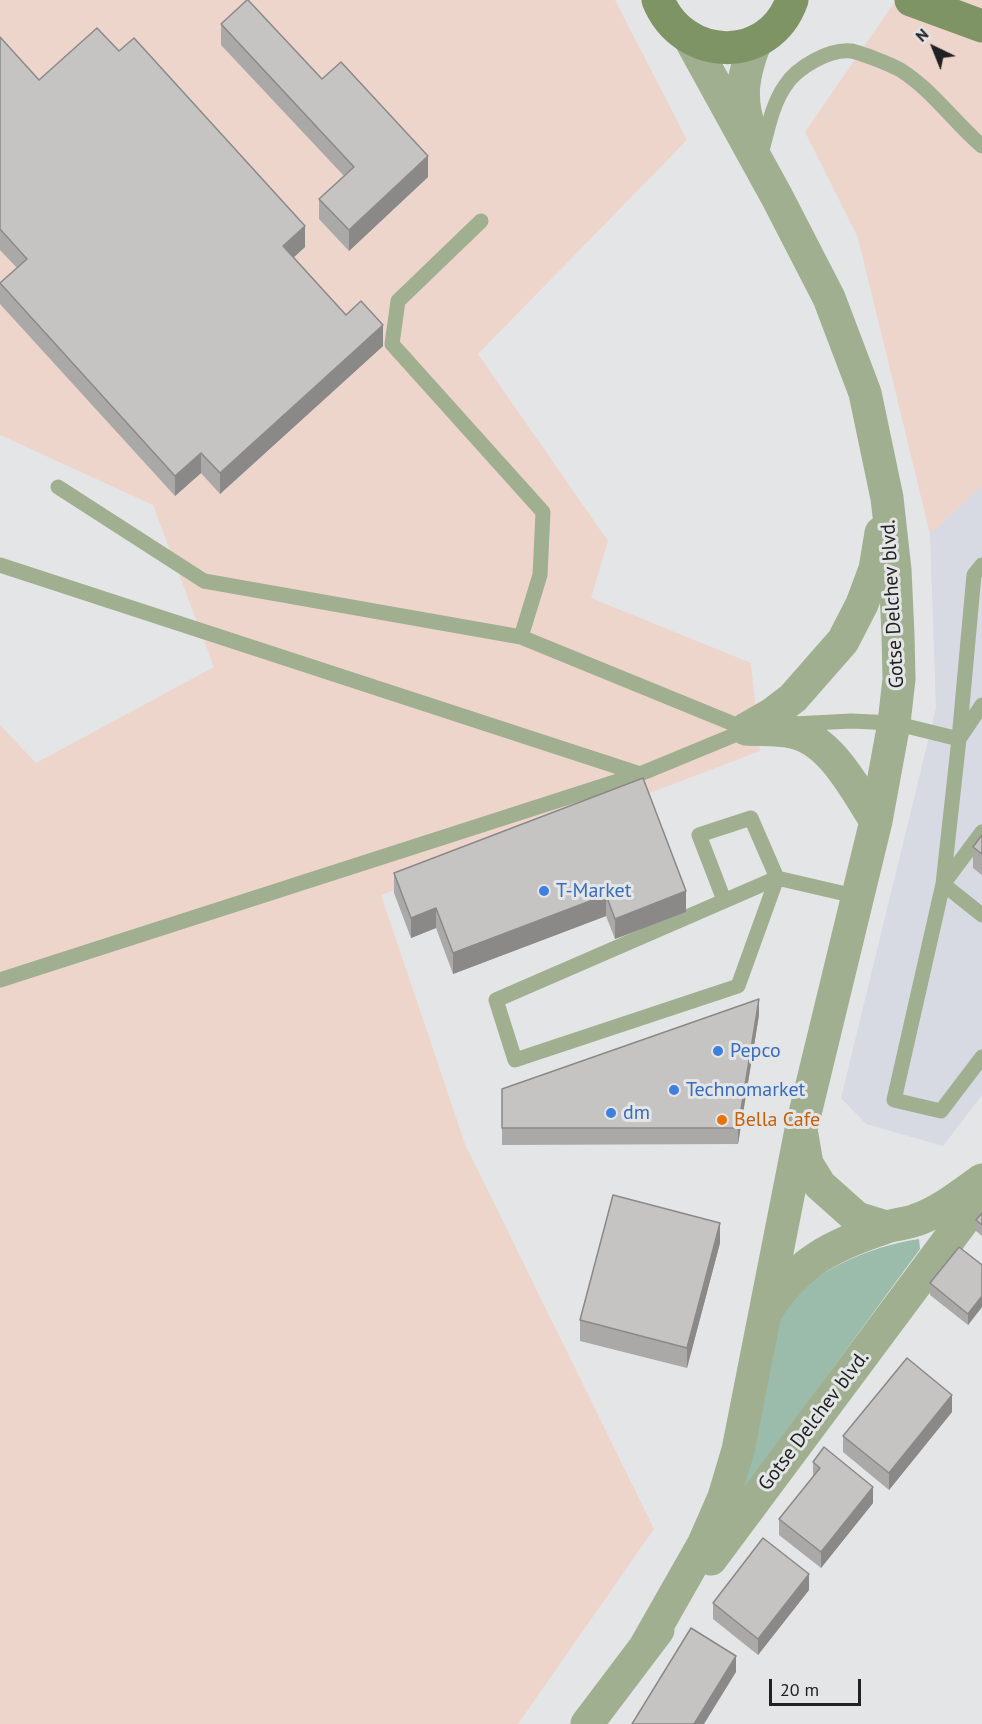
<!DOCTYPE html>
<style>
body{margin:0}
#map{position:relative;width:982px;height:1724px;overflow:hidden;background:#e4e5e6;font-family:"PT Sans",sans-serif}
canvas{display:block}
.north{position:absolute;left:904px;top:18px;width:60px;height:60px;-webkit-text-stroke:4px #e4e5e6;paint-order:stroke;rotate:317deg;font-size:16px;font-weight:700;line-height:24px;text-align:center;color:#202121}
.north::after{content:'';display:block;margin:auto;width:21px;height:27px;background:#202121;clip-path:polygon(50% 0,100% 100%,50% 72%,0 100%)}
.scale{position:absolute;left:769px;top:1679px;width:92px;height:27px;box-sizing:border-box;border:3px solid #202121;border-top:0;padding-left:8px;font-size:18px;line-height:21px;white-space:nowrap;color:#202121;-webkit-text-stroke:4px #e4e5e6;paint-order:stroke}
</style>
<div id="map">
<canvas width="982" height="1724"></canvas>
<div class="north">N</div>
<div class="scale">20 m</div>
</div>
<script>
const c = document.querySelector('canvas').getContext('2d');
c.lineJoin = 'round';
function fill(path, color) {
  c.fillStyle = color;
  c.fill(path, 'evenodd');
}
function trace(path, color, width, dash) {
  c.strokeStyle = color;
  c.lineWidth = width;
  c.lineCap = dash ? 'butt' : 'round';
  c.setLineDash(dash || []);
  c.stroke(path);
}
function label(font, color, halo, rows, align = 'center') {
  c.font = font + ' "PT Sans",sans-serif';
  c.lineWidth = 6;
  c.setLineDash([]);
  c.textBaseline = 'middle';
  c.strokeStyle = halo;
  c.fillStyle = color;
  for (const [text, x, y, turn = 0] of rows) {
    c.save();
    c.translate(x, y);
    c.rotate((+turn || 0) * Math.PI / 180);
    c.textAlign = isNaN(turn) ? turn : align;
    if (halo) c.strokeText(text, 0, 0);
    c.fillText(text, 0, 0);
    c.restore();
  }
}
fill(new Path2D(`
 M 982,485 L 982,1095 L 943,1146 L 866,1124 L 841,1098 L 936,708 L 930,534 Z`), '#d7dae2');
fill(new Path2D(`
 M 0,0 L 615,0 L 687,140 L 478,354 L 608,541 L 591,598 L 751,663 L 760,751 L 381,895 L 465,1144 L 654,1529 L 518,1724 L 0,1724 L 0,725 L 36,763 L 214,667 L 153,505 L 0,435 Z
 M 896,0 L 982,0 L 982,485 L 930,534 L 858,238 L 805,132 Z`), '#eed5cc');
fill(new Path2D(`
 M 919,1239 L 920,1249 L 742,1492 L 779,1315 C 806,1272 871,1246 919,1239 Z`), '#9bbbab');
trace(new Path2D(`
 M 762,150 C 768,129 772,105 785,86 C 797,67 829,49 851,51 C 859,52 895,66 902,71 C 933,91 955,123 982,146
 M 58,487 L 204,581 L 521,637 L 540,575 L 543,512 L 392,344 L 398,301 L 481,221
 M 0,565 L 640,774
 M 982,565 L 974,575 L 959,739 L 943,884 L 894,1100 L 941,1111 L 982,1057
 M 521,637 L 746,729
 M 794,724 L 851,721 L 894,723 L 959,739
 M 961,736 L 982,705
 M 944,883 L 982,832
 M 943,884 L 982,915
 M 724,900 L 699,835 L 751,818 L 777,878 L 738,986 L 515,1060 L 496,1000 L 777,878 L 859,897
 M 0,980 L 640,774 L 749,729`), '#a0af8f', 15);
trace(new Path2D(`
 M 751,132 C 738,99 743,73 756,41
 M 746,729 L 772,714 L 793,698 L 843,641 L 862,604 L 875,569 L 881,533
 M 746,729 C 761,730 778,729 792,732 C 831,739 856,791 876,821
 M 802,1135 L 807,1164 L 820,1185 L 857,1218 L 886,1227
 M 767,1310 C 797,1263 832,1245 884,1228 C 894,1224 906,1224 916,1220 C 940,1212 961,1195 982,1180
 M 711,1559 L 982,1195
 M 645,1647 L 703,1545 L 724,1497 L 738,1450 L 801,1130 L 876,821 L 894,723 L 899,679 L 898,635 L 895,570 L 887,498 L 865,393 L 829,298 L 777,197 L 690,39
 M 587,1724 L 658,1630`), '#a0af8f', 33);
trace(new Path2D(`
 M 658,0 C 683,62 769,65 792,0
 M 911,0 L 982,26`), '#7e9464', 33);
fill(new Path2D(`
 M 221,24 L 322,79 L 428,177 L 349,251 L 319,219 L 319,199 L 344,176 L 221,45 Z
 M 0,37 L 39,80 L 119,51 L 305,247 L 294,257 L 346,315 L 383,346 L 220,494 L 201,473 L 175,496 L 0,304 L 0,283 L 17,268 L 0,250 Z
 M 643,778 L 686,912 L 615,939 L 606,916 L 453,974 L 436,928 L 411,938 L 394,893 L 394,873 Z
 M 973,847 L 982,854 L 982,875 L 973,868 Z
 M 759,1015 L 738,1144 L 502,1145 L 502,1089 Z
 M 982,1213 L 982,1236 L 976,1231 L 976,1220 Z
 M 720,1243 L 687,1368 L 580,1341 L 580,1320 Z
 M 982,1265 L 982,1307 L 968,1325 L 930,1295 L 930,1283 Z
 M 952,1412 L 889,1490 L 843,1452 L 843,1436 Z
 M 813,1462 L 873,1503 L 821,1568 L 779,1535 L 779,1519 L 813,1477 Z
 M 809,1590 L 758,1655 L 713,1619 L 713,1603 Z`), '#aaa9a8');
fill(new Path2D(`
 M 428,156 L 428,177 L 349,251 L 349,230 Z
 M 305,226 L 305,247 L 283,267 L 283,246 Z
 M 383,325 L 383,346 L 220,494 L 220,473 Z
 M 201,453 L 201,473 L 175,496 L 175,476 Z
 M 686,891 L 686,912 L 615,939 L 615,919 Z
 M 606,895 L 606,916 L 453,974 L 453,953 Z
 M 436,908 L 436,928 L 411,938 L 411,918 Z
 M 759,999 L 759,1015 L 738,1144 L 738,1128 Z
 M 720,1223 L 720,1243 L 687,1368 L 687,1348 Z
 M 982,1296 L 982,1307 L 968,1325 L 968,1314 Z
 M 952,1395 L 952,1412 L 889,1490 L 889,1473 Z
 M 873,1487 L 873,1503 L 821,1568 L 821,1552 Z
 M 809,1574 L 809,1590 L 758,1655 L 758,1639 Z
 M 736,1656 L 736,1672 L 704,1724 L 694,1724 Z`), '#8b8988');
const building = new Path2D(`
 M 247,0 L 248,0 L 322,79 L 341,62 L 428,156 L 349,230 L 319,199 L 354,167 L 221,24 Z
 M 97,28 L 119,51 L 134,38 L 305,226 L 283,246 L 346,315 L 361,301 L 383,325 L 220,473 L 201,453 L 175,476 L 0,283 L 27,259 L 0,229 L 0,37 L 39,80 Z
 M 643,778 L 686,891 L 615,919 L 606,895 L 453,953 L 436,908 L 411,918 L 394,873 Z
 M 982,835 L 982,854 L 973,847 Z
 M 759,999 L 738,1128 L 502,1128 L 502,1089 Z
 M 613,1195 L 720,1223 L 687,1348 L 580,1320 Z
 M 982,1213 L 982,1225 L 976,1220 Z
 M 959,1247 L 982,1265 L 982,1296 L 968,1314 L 930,1283 Z
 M 907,1358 L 952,1395 L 889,1473 L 843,1436 Z
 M 824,1447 L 873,1487 L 821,1552 L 779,1519 L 820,1468 L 813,1462 Z
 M 763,1538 L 809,1574 L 758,1639 L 713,1603 Z
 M 691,1628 L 736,1656 L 694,1724 L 632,1724 Z`);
fill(building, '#c6c4c3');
trace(building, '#8b8988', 1.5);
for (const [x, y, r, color] of [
 [544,891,6,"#3f7fe0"],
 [718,1051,6,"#3f7fe0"],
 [674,1090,6,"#3f7fe0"],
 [611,1113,6,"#3f7fe0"],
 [722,1120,6,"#e8710a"]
]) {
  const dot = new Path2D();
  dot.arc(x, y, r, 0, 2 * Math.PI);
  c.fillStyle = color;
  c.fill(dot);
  trace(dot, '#e4e5e6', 2);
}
label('20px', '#202121', '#e4e5e6', [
 ["Gotse Delchev blvd.",893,604,-93],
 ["Gotse Delchev blvd.",814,1421,-53]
]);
label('20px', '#366cbe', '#e4e5e6', [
 ["T-Market",556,891],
 ["Pepco",730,1051],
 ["Technomarket",686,1090],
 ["dm",623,1113]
], 'left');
label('20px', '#c56008', '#e4e5e6', [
 ["Bella Cafe",734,1120]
], 'left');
</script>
